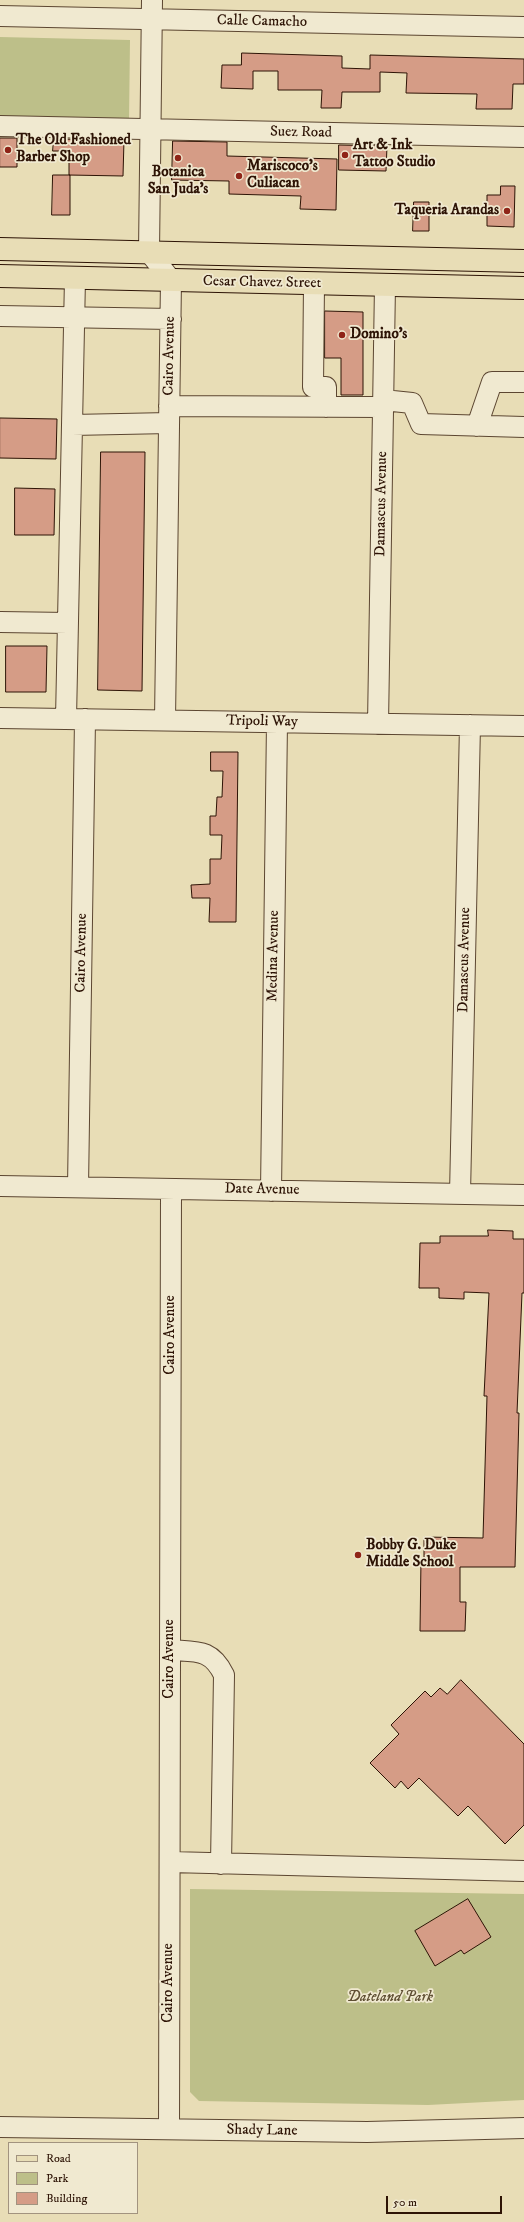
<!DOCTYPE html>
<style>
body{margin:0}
#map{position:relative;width:524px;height:2222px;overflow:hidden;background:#e8ddb6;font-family:"IM FELL DW Pica",serif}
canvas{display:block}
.legend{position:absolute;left:8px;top:2142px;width:130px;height:72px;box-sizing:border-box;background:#f0e9d0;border:1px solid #a2937f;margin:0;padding:5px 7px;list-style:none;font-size:12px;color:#2d1305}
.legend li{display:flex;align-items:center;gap:8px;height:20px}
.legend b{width:20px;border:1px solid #a2937f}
.scale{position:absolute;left:386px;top:2196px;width:116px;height:18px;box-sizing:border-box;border:2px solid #2d1305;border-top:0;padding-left:5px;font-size:12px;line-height:14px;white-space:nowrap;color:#2d1305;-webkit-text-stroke:3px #f0e9d0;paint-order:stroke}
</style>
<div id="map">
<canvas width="524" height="2222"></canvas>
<ul class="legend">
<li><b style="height:5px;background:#e8ddb6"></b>Road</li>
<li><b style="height:11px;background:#bdbf89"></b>Park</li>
<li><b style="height:11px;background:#d59c86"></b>Building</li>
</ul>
<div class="scale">50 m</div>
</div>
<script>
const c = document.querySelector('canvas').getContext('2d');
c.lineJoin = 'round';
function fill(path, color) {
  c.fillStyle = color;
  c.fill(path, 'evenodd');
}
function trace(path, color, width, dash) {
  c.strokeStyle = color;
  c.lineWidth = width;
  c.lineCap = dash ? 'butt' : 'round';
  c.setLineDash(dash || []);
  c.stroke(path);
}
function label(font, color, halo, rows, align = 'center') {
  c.font = font + ' "IM FELL DW Pica",serif';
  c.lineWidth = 3.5;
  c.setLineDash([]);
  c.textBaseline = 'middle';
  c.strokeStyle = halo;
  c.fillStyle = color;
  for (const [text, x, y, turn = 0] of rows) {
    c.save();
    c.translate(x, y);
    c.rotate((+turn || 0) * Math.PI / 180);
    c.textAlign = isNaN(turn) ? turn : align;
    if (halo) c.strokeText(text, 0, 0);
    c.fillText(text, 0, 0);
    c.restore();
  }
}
fill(new Path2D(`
 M 0,37 L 130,40 L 129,121 L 0,118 Z
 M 190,1889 L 524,1894 L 524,2100 L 428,2105 L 199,2101 L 190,2092 Z`), '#bdbf89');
const building = new Path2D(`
 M 242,53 L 342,56 L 342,68 L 370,69 L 370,55 L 524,59 L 524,84 L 513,84 L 512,109 L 476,109 L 477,94 L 406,93 L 407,73 L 380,72 L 380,92 L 342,92 L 341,108 L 321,108 L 322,90 L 278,90 L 278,71 L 253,71 L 253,89 L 221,88 L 222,65 L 241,65 Z
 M 0,138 L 17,138 L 17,167 L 0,167 Z
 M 54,139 L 124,140 L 123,176 L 69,175 L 69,151 L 53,151 Z
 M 173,141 L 227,142 L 227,156 L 337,159 L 336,210 L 300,209 L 301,196 L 229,194 L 229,181 L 172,180 Z
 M 339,145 L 387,146 L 386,171 L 339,170 Z
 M 53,175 L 70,175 L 70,215 L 52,215 Z
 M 501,186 L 515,186 L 514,227 L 487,226 L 487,195 L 500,195 Z
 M 414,202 L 429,202 L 429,231 L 413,231 Z
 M 325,311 L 363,312 L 363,395 L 341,395 L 341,358 L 325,358 Z
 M 0,418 L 57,419 L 56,459 L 0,458 Z
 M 101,452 L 145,452 L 142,691 L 98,690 Z
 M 15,488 L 55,489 L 54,535 L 15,535 Z
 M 6,646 L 47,646 L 46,692 L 6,692 Z
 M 211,752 L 238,752 L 236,922 L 209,922 L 210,898 L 192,898 L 191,885 L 210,884 L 210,859 L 221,859 L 222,835 L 210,835 L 210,816 L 216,816 L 217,797 L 222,797 L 223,771 L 211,771 Z
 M 488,1230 L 513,1231 L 513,1239 L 524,1239 L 524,1293 L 522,1293 L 517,1413 L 519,1413 L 515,1567 L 460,1567 L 460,1602 L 466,1602 L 465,1631 L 420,1631 L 421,1559 L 424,1559 L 424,1537 L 483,1538 L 487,1396 L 484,1396 L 489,1293 L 464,1292 L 464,1299 L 439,1298 L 439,1288 L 419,1288 L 420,1243 L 440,1243 L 440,1236 L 488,1236 Z
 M 461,1680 L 524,1744 L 524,1825 L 505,1844 L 468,1806 L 458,1816 L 419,1778 L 408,1789 L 401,1781 L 395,1788 L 370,1763 L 399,1734 L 391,1725 L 425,1691 L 431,1697 L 440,1688 L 447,1694 Z
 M 468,1899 L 491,1937 L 464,1954 L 461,1950 L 435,1966 L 415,1931 Z`);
fill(building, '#d59c86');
trace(building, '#2d1305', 1);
const minor = new Path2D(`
 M 152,0 L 149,252 L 171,280 L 165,720
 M 0,16 L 524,27
 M 0,126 L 524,137
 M 314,284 L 313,387 L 326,387 L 326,407
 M 0,316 L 171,319
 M 383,400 L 412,403 L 421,424 L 524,427
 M 169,406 L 383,407
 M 72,425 L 169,423
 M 477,426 L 492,382 L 524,382
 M 0,622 L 68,623
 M 0,718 L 524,726
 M 66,719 L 75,278
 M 378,724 L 385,285
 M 0,1186 L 524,1195
 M 78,1187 L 85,719
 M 271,1191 L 277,722
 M 460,1194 L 470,725
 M 170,1650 C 196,1652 211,1648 224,1675 L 221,1864
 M 170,1862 L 524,1871
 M 0,2127 L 367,2132 L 524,2128
 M 169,2129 L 171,1189`);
const major = new Path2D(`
 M 0,249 L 524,261
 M 0,276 L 524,288`);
trace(minor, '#5c4631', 22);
trace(major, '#2d1305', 24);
trace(minor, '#f0e9d0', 20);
trace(major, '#e8ddb6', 22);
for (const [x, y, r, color] of [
 [8,150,4,"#8f2418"],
 [345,155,4,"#8f2418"],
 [178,158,4,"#8f2418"],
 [239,176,4,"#8f2418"],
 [507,211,4,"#8f2418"],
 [342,335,4,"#8f2418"],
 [358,1555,4,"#8f2418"]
]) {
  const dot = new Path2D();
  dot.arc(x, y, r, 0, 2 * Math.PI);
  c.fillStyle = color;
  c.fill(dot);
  trace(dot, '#f0e9d0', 1.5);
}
label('15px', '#2d1305', '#f0e9d0', [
 ["Calle Camacho",262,22,1],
 ["Suez Road",301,133,1],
 ["Cesar Chavez Street",262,283,1],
 ["Cairo Avenue",170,356,-89],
 ["Damascus Avenue",382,504,-89],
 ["Tripoli Way",262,722,1],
 ["Cairo Avenue",82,953,-89],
 ["Medina Avenue",274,956,-89],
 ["Damascus Avenue",465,960,-89],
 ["Date Avenue",262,1190,1],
 ["Cairo Avenue",171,1335,-90],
 ["Cairo Avenue",170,1659,-90],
 ["Cairo Avenue",169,1983,-90],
 ["Shady Lane",262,2131,1]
]);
label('bold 15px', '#2d1305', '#f0e9d0', [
 ["The Old Fashioned",16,141],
 ["Barber Shop",16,158],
 ["Art & Ink",353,146],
 ["Tattoo Studio",353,163],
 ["Mariscoco's",247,167],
 ["Culiacan",247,184],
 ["Botanica",178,173,"center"],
 ["San Juda's",178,190,"center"],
 ["Taqueria Arandas",499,211,"right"],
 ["Domino's",350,335],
 ["Bobby G. Duke",366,1546],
 ["Middle School",366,1563]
], 'left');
label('italic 15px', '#5f4f33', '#f0e9d0', [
 ["Dateland Park",390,1998]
]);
</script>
